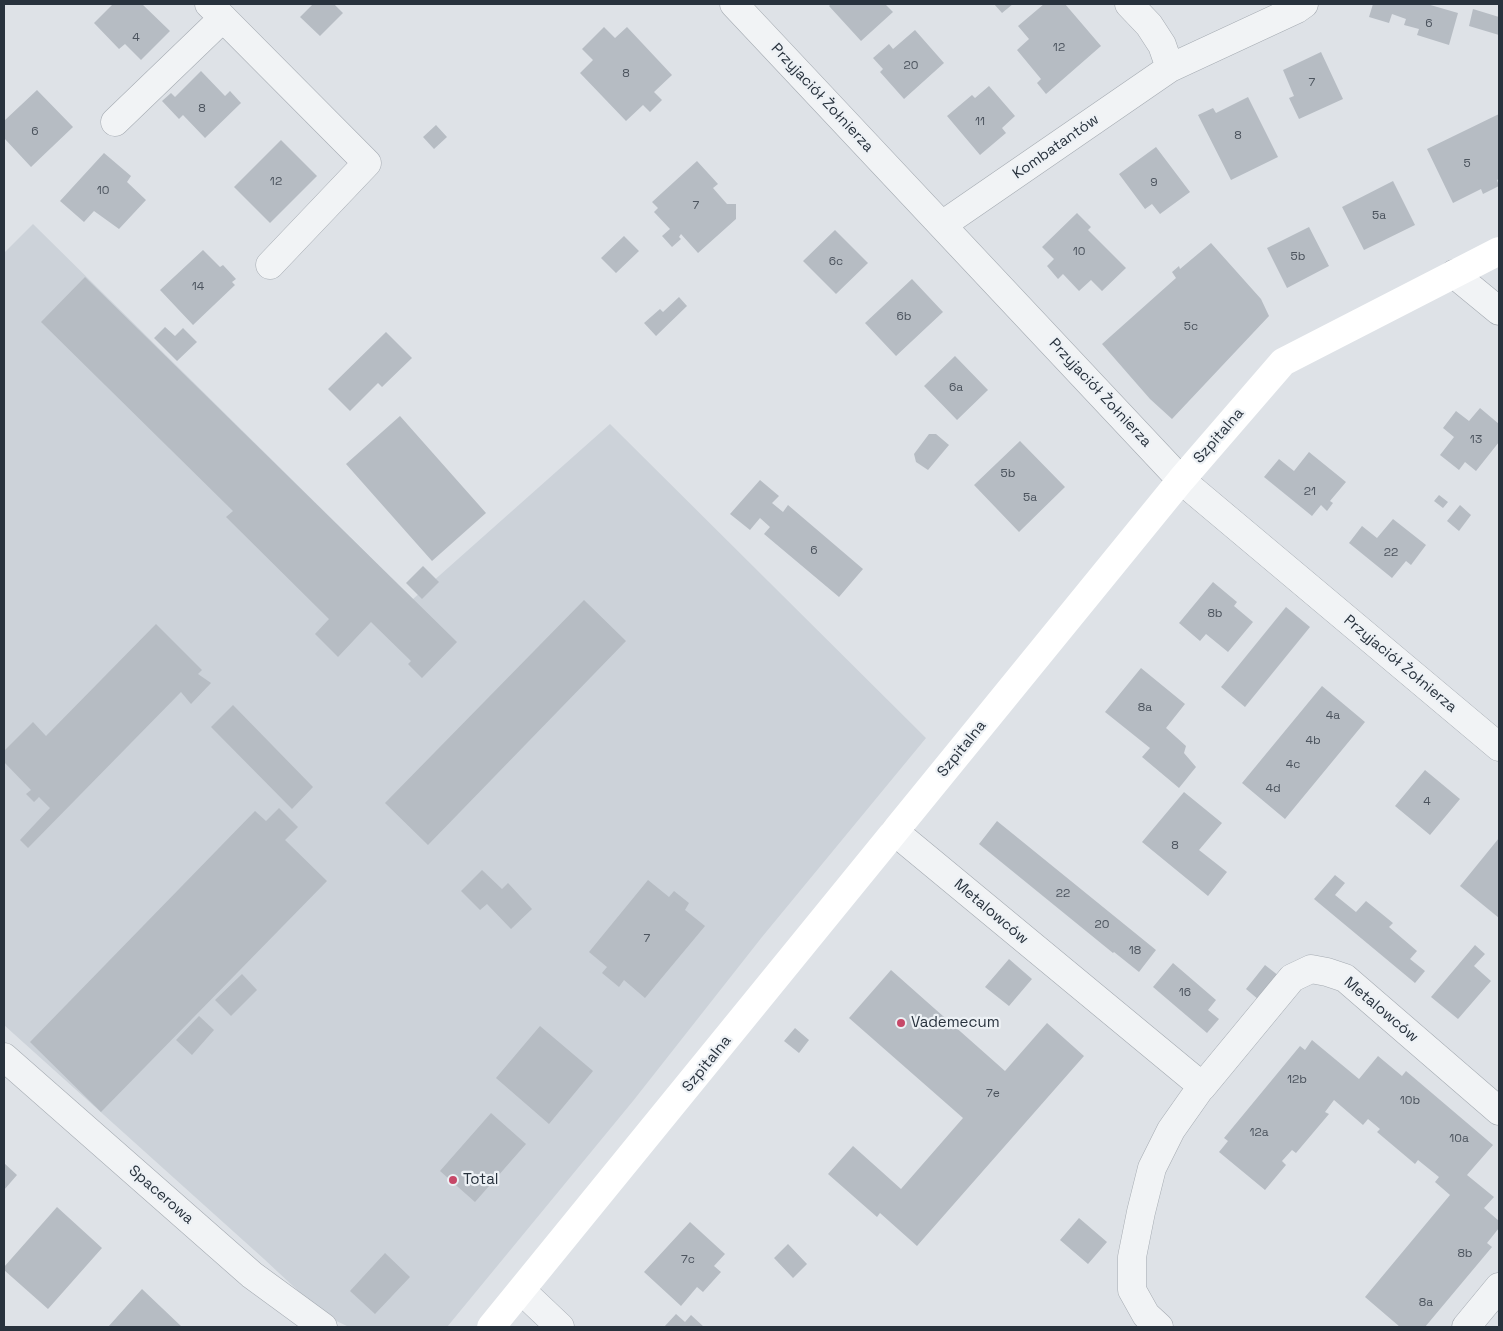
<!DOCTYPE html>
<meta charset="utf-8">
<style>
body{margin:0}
#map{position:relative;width:1503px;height:1331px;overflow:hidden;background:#dee2e7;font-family:"Space Grotesk",sans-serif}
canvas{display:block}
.frame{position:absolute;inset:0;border:5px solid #28323d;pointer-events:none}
</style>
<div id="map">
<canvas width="1503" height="1331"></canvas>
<div class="frame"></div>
</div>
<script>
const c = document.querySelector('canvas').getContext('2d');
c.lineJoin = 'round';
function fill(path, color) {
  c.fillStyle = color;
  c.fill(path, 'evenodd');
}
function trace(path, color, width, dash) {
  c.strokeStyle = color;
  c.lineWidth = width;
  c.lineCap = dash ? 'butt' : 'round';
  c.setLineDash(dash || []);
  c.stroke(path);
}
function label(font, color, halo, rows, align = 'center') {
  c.font = font + ' "Space Grotesk",sans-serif';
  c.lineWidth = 4.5;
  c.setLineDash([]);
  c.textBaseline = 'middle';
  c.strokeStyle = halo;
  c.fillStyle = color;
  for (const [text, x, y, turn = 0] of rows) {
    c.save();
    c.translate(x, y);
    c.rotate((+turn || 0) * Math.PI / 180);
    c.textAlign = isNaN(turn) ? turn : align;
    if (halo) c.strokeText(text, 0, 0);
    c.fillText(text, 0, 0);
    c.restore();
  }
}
fill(new Path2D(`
 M 33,224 L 413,599 L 610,424 L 926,738 L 762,937 L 633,1101 L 447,1327 L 349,1327 L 324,1315 L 264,1259 L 4,1025 L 4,253 Z`), '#ccd2d9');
fill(new Path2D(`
 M 113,4 L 142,4 L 170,31 L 141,60 L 125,44 L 119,49 L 94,23 Z
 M 313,4 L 334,4 L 343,13 L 320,36 L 300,17 Z
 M 831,4 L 885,4 L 893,12 L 861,41 L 829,6 Z
 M 994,4 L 1013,4 L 1002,13 Z
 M 1044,4 L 1065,4 L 1101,46 L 1046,94 L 1037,83 L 1041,79 L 1017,50 L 1029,39 L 1018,26 Z
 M 1373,4 L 1427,4 L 1458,13 L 1449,45 L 1417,35 L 1419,29 L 1404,25 L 1406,19 L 1392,14 L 1389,23 L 1369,17 Z
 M 1473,9 L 1499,17 L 1499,35 L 1469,26 Z
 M 604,27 L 615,38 L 627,27 L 672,75 L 654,92 L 662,100 L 650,112 L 643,105 L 626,121 L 580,73 L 593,60 L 582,49 Z
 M 915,30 L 944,63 L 904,99 L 880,72 L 883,69 L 873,58 L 889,44 L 893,49 Z
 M 1321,52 L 1343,99 L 1299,119 L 1289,98 L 1294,96 L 1283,70 Z
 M 201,71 L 225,96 L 230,91 L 241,103 L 205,138 L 183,115 L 179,119 L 162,101 L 171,93 L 175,97 Z
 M 989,86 L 1015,116 L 1002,128 L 1006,133 L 980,155 L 947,116 L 972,95 L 975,98 Z
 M 37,90 L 73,127 L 31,167 L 4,138 L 4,121 Z
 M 1248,97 L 1278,157 L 1231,180 L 1198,115 L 1213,108 L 1216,113 Z
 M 1499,114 L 1499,179 L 1497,180 L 1499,186 L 1483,194 L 1481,189 L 1453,203 L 1427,149 Z
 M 436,125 L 447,137 L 434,149 L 423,137 Z
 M 281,140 L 317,176 L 270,223 L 234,187 Z
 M 1156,147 L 1190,192 L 1160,214 L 1152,204 L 1145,209 L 1119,174 Z
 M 104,153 L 131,176 L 127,182 L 146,200 L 119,229 L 94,211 L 84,222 L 60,201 Z
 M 697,161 L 718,184 L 713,188 L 727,204 L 736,204 L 736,219 L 698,253 L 681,234 L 679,237 L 681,239 L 672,247 L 662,236 L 670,229 L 654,212 L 658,208 L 652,202 Z
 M 1393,181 L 1415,225 L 1364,250 L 1342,207 Z
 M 1077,213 L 1091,227 L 1088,230 L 1126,268 L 1102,291 L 1091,280 L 1079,291 L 1063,274 L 1058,279 L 1047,266 L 1054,259 L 1042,247 Z
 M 1309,227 L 1329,266 L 1287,288 L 1267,248 Z
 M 835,230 L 868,263 L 836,294 L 803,261 Z
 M 624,236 L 639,251 L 616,273 L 601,258 Z
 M 1211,243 L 1261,299 L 1269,316 L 1172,419 L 1150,399 L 1102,344 L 1176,278 L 1172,272 L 1179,266 L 1180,269 Z
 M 203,250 L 220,267 L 223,265 L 236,279 L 232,282 L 235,285 L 193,325 L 160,290 Z
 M 85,277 L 457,642 L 422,678 L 408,664 L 411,661 L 371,622 L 338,657 L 315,634 L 329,619 L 226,517 L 233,511 L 41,322 Z
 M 912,279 L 943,312 L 896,356 L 865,323 Z
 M 679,297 L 687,306 L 656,336 L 644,323 L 660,309 L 663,312 Z
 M 165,327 L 175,336 L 183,328 L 197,342 L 177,361 L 154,338 Z
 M 386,332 L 412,358 L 382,387 L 378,383 L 350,411 L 328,389 Z
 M 955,356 L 988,390 L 957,420 L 924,386 Z
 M 1480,408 L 1499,424 L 1499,442 L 1476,471 L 1465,462 L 1459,470 L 1440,455 L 1454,437 L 1443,428 L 1456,411 L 1469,421 Z
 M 400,416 L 486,513 L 432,561 L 346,464 Z
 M 929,434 L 936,434 L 949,445 L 928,470 L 916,462 L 914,454 Z
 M 1020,441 L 1065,487 L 1019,532 L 974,485 Z
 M 1309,452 L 1346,482 L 1330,501 L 1333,503 L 1327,511 L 1321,505 L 1312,516 L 1264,477 L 1279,459 L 1294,471 Z
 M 760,480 L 779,496 L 772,503 L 783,512 L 788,505 L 863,569 L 839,597 L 764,534 L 770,527 L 760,518 L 750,530 L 730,514 Z
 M 1439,495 L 1448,502 L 1443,508 L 1434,501 Z
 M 1460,505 L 1471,515 L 1459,531 L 1447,521 Z
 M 1393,519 L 1426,545 L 1411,565 L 1406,561 L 1392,578 L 1349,543 L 1362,526 L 1377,538 Z
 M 423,566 L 439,582 L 422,599 L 406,583 Z
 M 1213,582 L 1237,602 L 1234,606 L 1253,622 L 1228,652 L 1206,634 L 1200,641 L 1179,623 Z
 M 584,600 L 626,641 L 428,845 L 385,803 Z
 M 1286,607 L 1310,627 L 1245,707 L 1221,687 Z
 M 156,624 L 202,670 L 198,674 L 211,683 L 191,704 L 181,692 L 28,848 L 20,840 L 50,808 L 39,797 L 34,802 L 26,794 L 31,790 L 4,762 L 4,751 L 33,722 L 46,736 Z
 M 1141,668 L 1185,704 L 1166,728 L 1186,746 L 1184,753 L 1196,767 L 1179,788 L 1142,757 L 1150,748 L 1105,712 Z
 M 1322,686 L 1365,722 L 1285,819 L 1242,783 Z
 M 233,705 L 313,787 L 292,809 L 211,727 Z
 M 1425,770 L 1460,799 L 1430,835 L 1395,806 Z
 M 1184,792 L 1222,823 L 1199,850 L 1227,872 L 1208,896 L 1142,842 Z
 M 279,808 L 298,827 L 285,840 L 327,881 L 101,1112 L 30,1042 L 255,811 L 266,821 Z
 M 997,821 L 1156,950 L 1139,972 L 1114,952 L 1113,953 L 979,844 Z
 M 1499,838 L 1499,918 L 1460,886 Z
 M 482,870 L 502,889 L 508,883 L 532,909 L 511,929 L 487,904 L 480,910 L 461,891 Z
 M 1335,875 L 1345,883 L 1335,895 L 1356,912 L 1366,901 L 1393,923 L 1389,927 L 1417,951 L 1410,959 L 1425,971 L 1415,983 L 1314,899 Z
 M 648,880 L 669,897 L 674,891 L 689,903 L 685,910 L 705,926 L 645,998 L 624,980 L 619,987 L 602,973 L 607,967 L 589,952 Z
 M 1475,945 L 1485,954 L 1474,966 L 1491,981 L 1458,1019 L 1431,997 Z
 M 1009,959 L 1032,979 L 1009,1006 L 985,987 Z
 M 1173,963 L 1216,1000 L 1208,1010 L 1219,1019 L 1207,1033 L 1153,987 Z
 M 1265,965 L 1279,976 L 1259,1000 L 1246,989 Z
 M 891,970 L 1005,1071 L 1047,1023 L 1084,1056 L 917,1246 L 880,1213 L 877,1217 L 828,1174 L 853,1146 L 901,1189 L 963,1118 L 849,1018 Z
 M 242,974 L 257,990 L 231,1016 L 215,1000 Z
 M 199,1016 L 214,1030 L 192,1055 L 176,1040 Z
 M 540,1026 L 593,1071 L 549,1124 L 496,1078 Z
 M 795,1028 L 809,1040 L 799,1053 L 784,1041 Z
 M 1312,1040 L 1359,1079 L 1378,1056 L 1402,1076 L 1406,1071 L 1493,1145 L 1467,1175 L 1494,1197 L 1484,1208 L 1499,1221 L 1499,1228 L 1487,1243 L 1492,1247 L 1425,1327 L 1400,1327 L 1365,1297 L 1450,1195 L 1435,1182 L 1439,1177 L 1418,1160 L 1415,1164 L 1377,1132 L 1380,1129 L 1368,1119 L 1363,1125 L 1334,1100 L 1325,1112 L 1329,1114 L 1296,1153 L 1292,1150 L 1282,1161 L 1286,1165 L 1265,1190 L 1219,1152 L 1228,1141 L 1224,1138 L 1300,1046 L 1305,1050 Z
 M 491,1113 L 526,1144 L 475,1202 L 440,1171 Z
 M 4,1163 L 17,1175 L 4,1190 Z
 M 57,1207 L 102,1248 L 48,1309 L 4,1270 L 4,1267 Z
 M 1079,1218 L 1107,1242 L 1088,1264 L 1060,1240 Z
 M 690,1222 L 725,1254 L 714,1266 L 721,1272 L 703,1292 L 697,1287 L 681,1306 L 644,1272 Z
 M 788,1244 L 807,1264 L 793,1278 L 774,1258 Z
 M 385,1253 L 410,1277 L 375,1314 L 350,1291 Z
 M 142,1289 L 182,1327 L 108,1327 Z
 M 676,1314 L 685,1322 L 691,1315 L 704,1327 L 664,1327 Z`), '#b6bcc3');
const street = new Path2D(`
 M 209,4 L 367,163 L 270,265
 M 734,4 L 1181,480 L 1499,747
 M 1129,4 L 1149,25 L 1162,45 L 1170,68
 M 115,122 L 223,18
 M 942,225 L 1170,68 L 1297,9 L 1304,4
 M 1454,274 L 1499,311
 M 895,832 L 1202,1086 L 1171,1130 L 1152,1168 L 1141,1212 L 1132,1257 L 1132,1290 L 1146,1315 L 1159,1327
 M 4,1057 L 252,1275 L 323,1327
 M 1202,1087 L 1292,978 L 1311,969 L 1327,972 L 1345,978 L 1499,1111
 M 522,1291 L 560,1327
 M 1466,1327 L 1499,1287`);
trace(street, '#a4aab1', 29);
trace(street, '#f1f3f5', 28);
trace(new Path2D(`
 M 491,1327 L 1181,480 L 1283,362 L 1499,251`), '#fff', 28);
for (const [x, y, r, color] of [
 [901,1023,5,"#c74868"],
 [453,1180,5,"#c74868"]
]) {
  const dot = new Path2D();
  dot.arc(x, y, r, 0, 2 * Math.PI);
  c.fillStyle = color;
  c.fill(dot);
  trace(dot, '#edf1f5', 2);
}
label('12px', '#4c545e', null, [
 ["6",1429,24],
 ["4",136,38],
 ["12",1059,48],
 ["20",911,66],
 ["8",626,74],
 ["7",1312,83],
 ["8",202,109],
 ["11",980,122],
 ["6",35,132],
 ["8",1238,136],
 ["5",1467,164],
 ["12",276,182],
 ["9",1154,183],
 ["10",103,191],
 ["7",696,206],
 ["5a",1379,216],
 ["10",1079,252],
 ["5b",1298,257],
 ["6c",836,262],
 ["14",198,287],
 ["6b",904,317],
 ["5c",1191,327],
 ["6a",956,388],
 ["13",1476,440],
 ["5b",1008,474],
 ["21",1310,492],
 ["5a",1030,498],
 ["6",814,551],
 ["22",1391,553],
 ["8b",1215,614],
 ["8a",1145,708],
 ["4a",1333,716],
 ["4b",1313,741],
 ["4c",1293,765],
 ["4d",1273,789],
 ["4",1427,802],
 ["8",1175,846],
 ["22",1063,894],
 ["20",1102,925],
 ["7",647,939],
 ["18",1135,951],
 ["16",1185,993],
 ["12b",1297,1080],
 ["7e",993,1094],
 ["10b",1410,1101],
 ["12a",1259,1133],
 ["10a",1459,1139],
 ["8b",1465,1254],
 ["7c",688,1260],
 ["8a",1426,1303]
]);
label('15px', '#28323d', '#edf1f5', [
 ["Przyjaciół Żołnierza",822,98,47],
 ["Kombatantów",1056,147,-35],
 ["Przyjaciół Żołnierza",1100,393,47],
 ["Szpitalna",1219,436,-49],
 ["Przyjaciół Żołnierza",1400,664,40],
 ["Szpitalna",962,749,-51],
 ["Metalowców",991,912,40],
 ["Metalowców",1381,1010,40],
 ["Szpitalna",707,1064,-51],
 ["Spacerowa",161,1195,41]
]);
label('15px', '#28323d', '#edf1f5', [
 ["Vademecum",911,1023],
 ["Total",463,1180]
], 'left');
</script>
